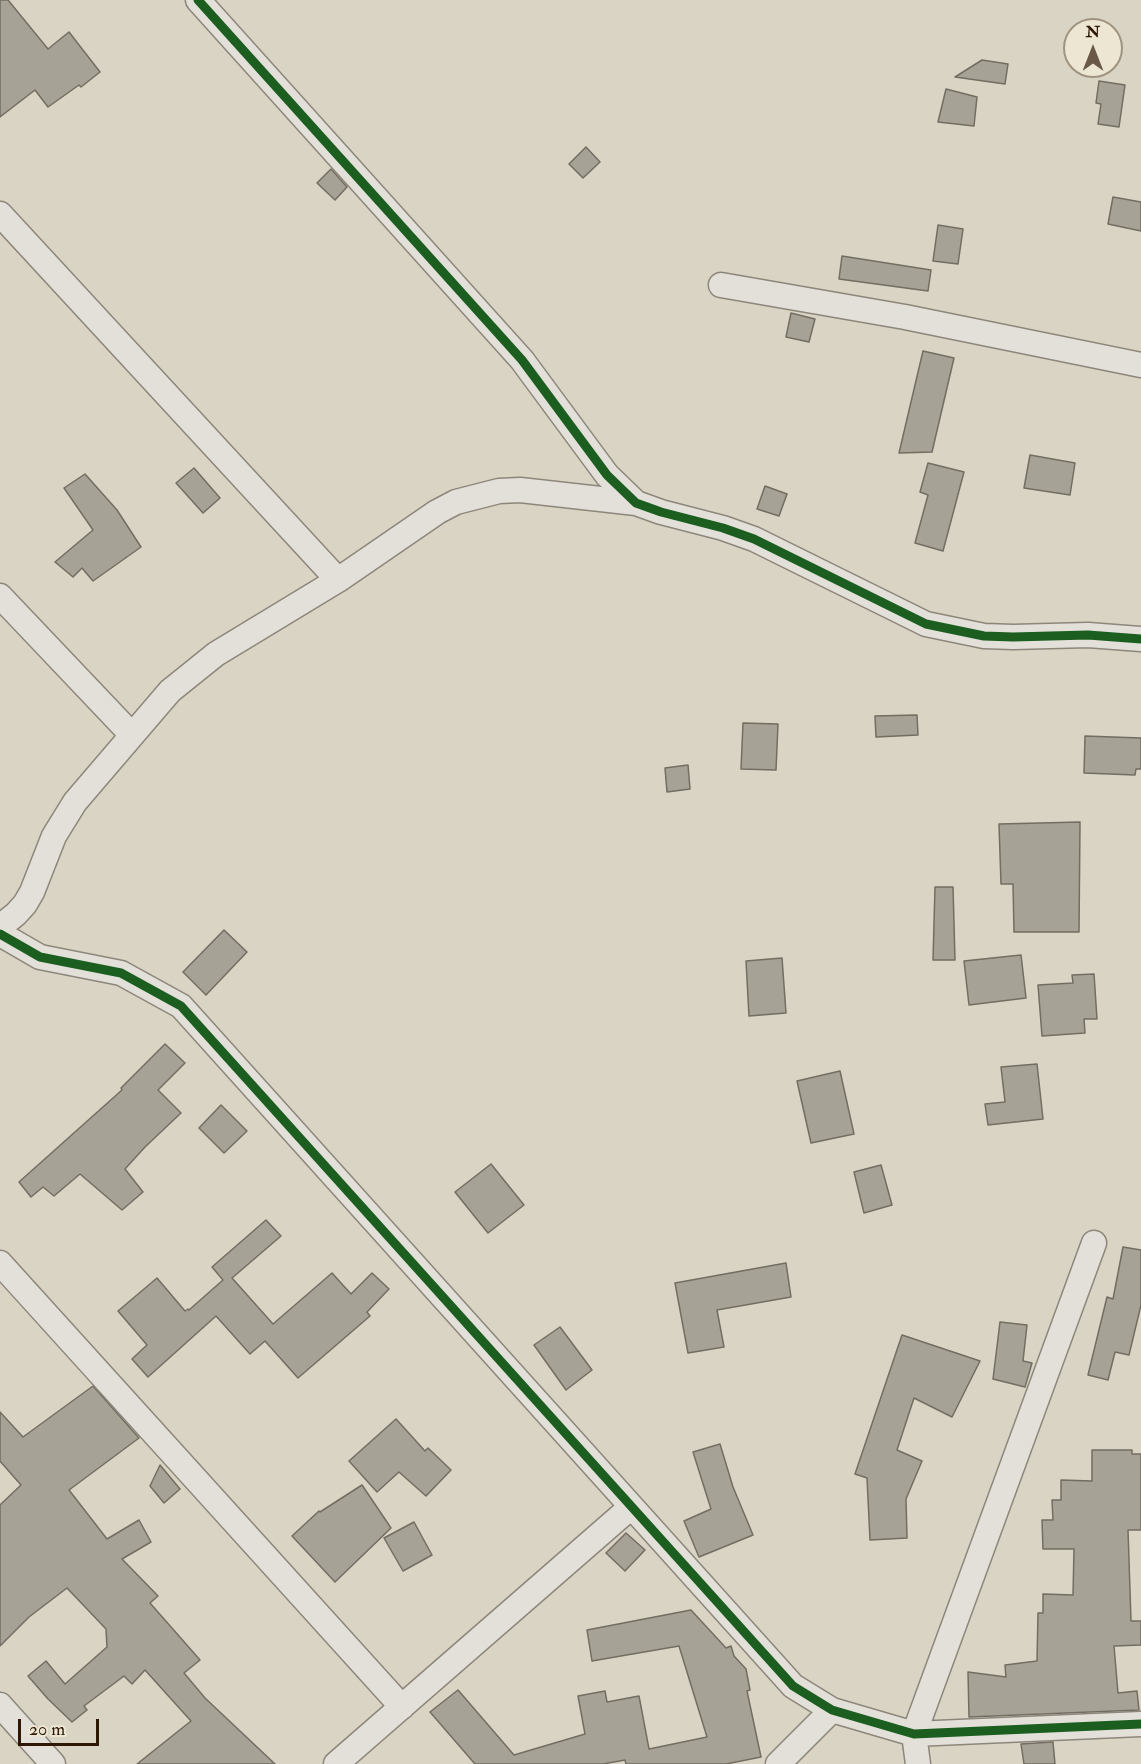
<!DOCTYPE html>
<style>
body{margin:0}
#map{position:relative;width:1141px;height:1764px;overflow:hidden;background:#d9d4c4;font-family:"IM FELL Double Pica",serif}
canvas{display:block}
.north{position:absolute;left:1063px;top:18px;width:60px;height:60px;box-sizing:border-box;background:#ece6d3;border:2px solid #a09380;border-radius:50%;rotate:0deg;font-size:16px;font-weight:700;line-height:24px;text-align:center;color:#2e1704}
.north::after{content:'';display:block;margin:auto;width:21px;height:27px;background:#6a5947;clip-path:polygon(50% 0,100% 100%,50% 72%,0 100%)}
.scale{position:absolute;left:18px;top:1719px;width:81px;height:27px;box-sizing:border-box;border:3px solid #2e1704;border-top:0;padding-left:8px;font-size:18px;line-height:21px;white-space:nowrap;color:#2e1704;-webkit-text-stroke:4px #ece6d3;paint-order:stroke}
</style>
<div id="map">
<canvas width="1141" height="1764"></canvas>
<div class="north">N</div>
<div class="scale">20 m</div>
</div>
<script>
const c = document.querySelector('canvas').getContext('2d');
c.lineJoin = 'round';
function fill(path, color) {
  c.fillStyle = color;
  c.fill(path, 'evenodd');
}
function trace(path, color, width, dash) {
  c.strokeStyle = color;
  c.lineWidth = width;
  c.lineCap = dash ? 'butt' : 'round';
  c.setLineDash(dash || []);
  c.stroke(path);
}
const building = new Path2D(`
 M 0,0 L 8,0 L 48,49 L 69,32 L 100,72 L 81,87 L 79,85 L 48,107 L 35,90 L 0,117 Z
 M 982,60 L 1008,64 L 1005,84 L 955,77 Z
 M 1099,81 L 1125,85 L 1119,127 L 1098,124 L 1101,104 L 1096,103 Z
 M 946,89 L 977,97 L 974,126 L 938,122 Z
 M 586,147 L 600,162 L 583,178 L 569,164 Z
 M 331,169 L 347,187 L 335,200 L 317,183 Z
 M 1113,197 L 1141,202 L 1141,231 L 1108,224 Z
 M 938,225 L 963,229 L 958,264 L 933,261 Z
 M 842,256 L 931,270 L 928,291 L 839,279 Z
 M 791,313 L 815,319 L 809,342 L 786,337 Z
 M 923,351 L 954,358 L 932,452 L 899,453 Z
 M 1030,455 L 1075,463 L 1070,495 L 1024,488 Z
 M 928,463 L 964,472 L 943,551 L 915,543 L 928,495 L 920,492 Z
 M 194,468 L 220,498 L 203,513 L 176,483 Z
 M 85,474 L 117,510 L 141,547 L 93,581 L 82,568 L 73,577 L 55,562 L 93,530 L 64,488 Z
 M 765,486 L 787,494 L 779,516 L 757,509 Z
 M 917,715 L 918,735 L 876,737 L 875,716 Z
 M 743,723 L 778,724 L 776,770 L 741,769 Z
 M 1085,736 L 1141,738 L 1141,769 L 1136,769 L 1135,775 L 1084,773 Z
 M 688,765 L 690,789 L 667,792 L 665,768 Z
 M 1080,822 L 1079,932 L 1014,932 L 1013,884 L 1001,884 L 999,824 Z
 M 935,887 L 953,887 L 955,960 L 933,960 Z
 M 224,930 L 247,952 L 206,995 L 183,972 Z
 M 1021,955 L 1026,998 L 969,1005 L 964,961 Z
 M 782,958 L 786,1013 L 749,1016 L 746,961 Z
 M 1094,974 L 1097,1019 L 1084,1019 L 1085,1033 L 1042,1036 L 1038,985 L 1073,983 L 1072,975 Z
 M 165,1044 L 185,1063 L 158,1090 L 181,1113 L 145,1147 L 125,1169 L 143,1192 L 122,1210 L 80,1174 L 54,1196 L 43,1187 L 31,1197 L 19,1182 L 122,1090 L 121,1088 Z
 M 1037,1064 L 1043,1119 L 988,1125 L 985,1104 L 1005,1102 L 1001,1067 Z
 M 840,1071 L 854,1134 L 811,1143 L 797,1081 Z
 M 221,1105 L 247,1131 L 224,1153 L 199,1128 Z
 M 491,1164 L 524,1205 L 488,1233 L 455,1192 Z
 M 881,1165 L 892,1205 L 864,1213 L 854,1172 Z
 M 266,1220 L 281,1236 L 232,1278 L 273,1324 L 332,1273 L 351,1294 L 372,1273 L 389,1289 L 367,1312 L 370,1316 L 298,1378 L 265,1341 L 250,1354 L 216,1316 L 148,1377 L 132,1359 L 147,1345 L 118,1311 L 157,1278 L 185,1311 L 188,1309 L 189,1310 L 223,1280 L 212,1267 Z
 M 1123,1247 L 1141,1250 L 1141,1305 L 1129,1355 L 1115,1352 L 1108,1380 L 1088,1375 L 1107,1297 L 1113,1299 Z
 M 786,1263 L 791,1297 L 717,1310 L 724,1347 L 688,1353 L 675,1283 Z
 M 1000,1322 L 1027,1325 L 1023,1361 L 1032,1363 L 1025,1387 L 993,1379 Z
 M 560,1327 L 592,1370 L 566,1390 L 534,1345 Z
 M 902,1335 L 980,1361 L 952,1417 L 914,1398 L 897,1450 L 922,1461 L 906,1499 L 907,1538 L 870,1540 L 867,1478 L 855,1474 Z
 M 93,1386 L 139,1438 L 69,1490 L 107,1539 L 139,1520 L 151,1542 L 122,1559 L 158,1596 L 150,1603 L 200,1660 L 184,1673 L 205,1698 L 275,1764 L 137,1764 L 191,1721 L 145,1670 L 132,1684 L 124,1676 L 84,1706 L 87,1710 L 72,1722 L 48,1699 L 28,1676 L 46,1661 L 65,1684 L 107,1647 L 106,1629 L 67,1588 L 29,1617 L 0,1646 L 0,1505 L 21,1485 L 0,1461 L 0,1412 L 23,1437 Z
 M 396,1419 L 425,1451 L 428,1448 L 451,1470 L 426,1496 L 399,1472 L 377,1492 L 349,1461 Z
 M 720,1444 L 733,1487 L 753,1535 L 699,1557 L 684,1521 L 711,1509 L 693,1452 Z
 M 1092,1450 L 1132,1450 L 1132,1454 L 1141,1454 L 1141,1530 L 1128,1530 L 1131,1621 L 1141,1621 L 1141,1645 L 1114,1646 L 1118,1693 L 1137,1691 L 1139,1710 L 969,1717 L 968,1672 L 1006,1677 L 1005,1665 L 1037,1661 L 1038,1613 L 1043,1613 L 1043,1594 L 1073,1595 L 1074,1549 L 1043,1549 L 1042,1520 L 1053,1520 L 1052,1500 L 1061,1500 L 1061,1480 L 1092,1481 Z
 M 160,1465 L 180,1489 L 164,1503 L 150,1486 Z
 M 362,1485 L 391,1528 L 335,1582 L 292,1536 L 319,1511 L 320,1512 Z
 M 414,1522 L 432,1555 L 403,1571 L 384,1538 Z
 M 626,1533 L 645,1550 L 625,1571 L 606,1553 Z
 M 691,1610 L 726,1648 L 731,1646 L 734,1656 L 746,1669 L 750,1690 L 747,1691 L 761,1757 L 726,1764 L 626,1764 L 625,1760 L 603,1764 L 475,1764 L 430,1712 L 458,1690 L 514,1755 L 585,1734 L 578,1696 L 605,1691 L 607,1702 L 639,1696 L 649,1749 L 707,1737 L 679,1646 L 592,1661 L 587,1630 Z
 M 1053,1742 L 1055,1764 L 1024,1764 L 1021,1744 Z`);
fill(building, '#a7a296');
trace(building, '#736d62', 1.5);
const minor = new Path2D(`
 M 198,0 L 522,360 L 607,475 L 636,503 L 661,512 L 723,528 L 754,539 L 926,624 L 984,636 L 1013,637 L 1088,635 L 1141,639
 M 0,214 L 338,580
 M 721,285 L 905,317 L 1141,365
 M 0,596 L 132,735
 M 0,927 L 16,914 L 25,904 L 32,892 L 54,836 L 75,802 L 170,691 L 216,654 L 338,580 L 437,512 L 456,502 L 499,491 L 520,490 L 636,503
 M 0,934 L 40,957 L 121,973 L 181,1006 L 793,1686 L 832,1710 L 914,1734 L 1141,1724
 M 0,1263 L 402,1707
 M 0,1705 L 53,1764
 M 336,1764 L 631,1507
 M 778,1764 L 832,1710
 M 918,1764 L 914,1734 L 1094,1243`);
trace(minor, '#8d867b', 27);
trace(minor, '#e2e0d8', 24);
trace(new Path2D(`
 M 198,0 L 522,360 L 607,475 L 636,503 L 661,512 L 723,528 L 754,539 L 926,624 L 984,636 L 1013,637 L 1088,635 L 1141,639
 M 0,934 L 40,957 L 121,973 L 181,1006 L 793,1686 L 832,1710 L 914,1734 L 1141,1724`), '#1b5e20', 9);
</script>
